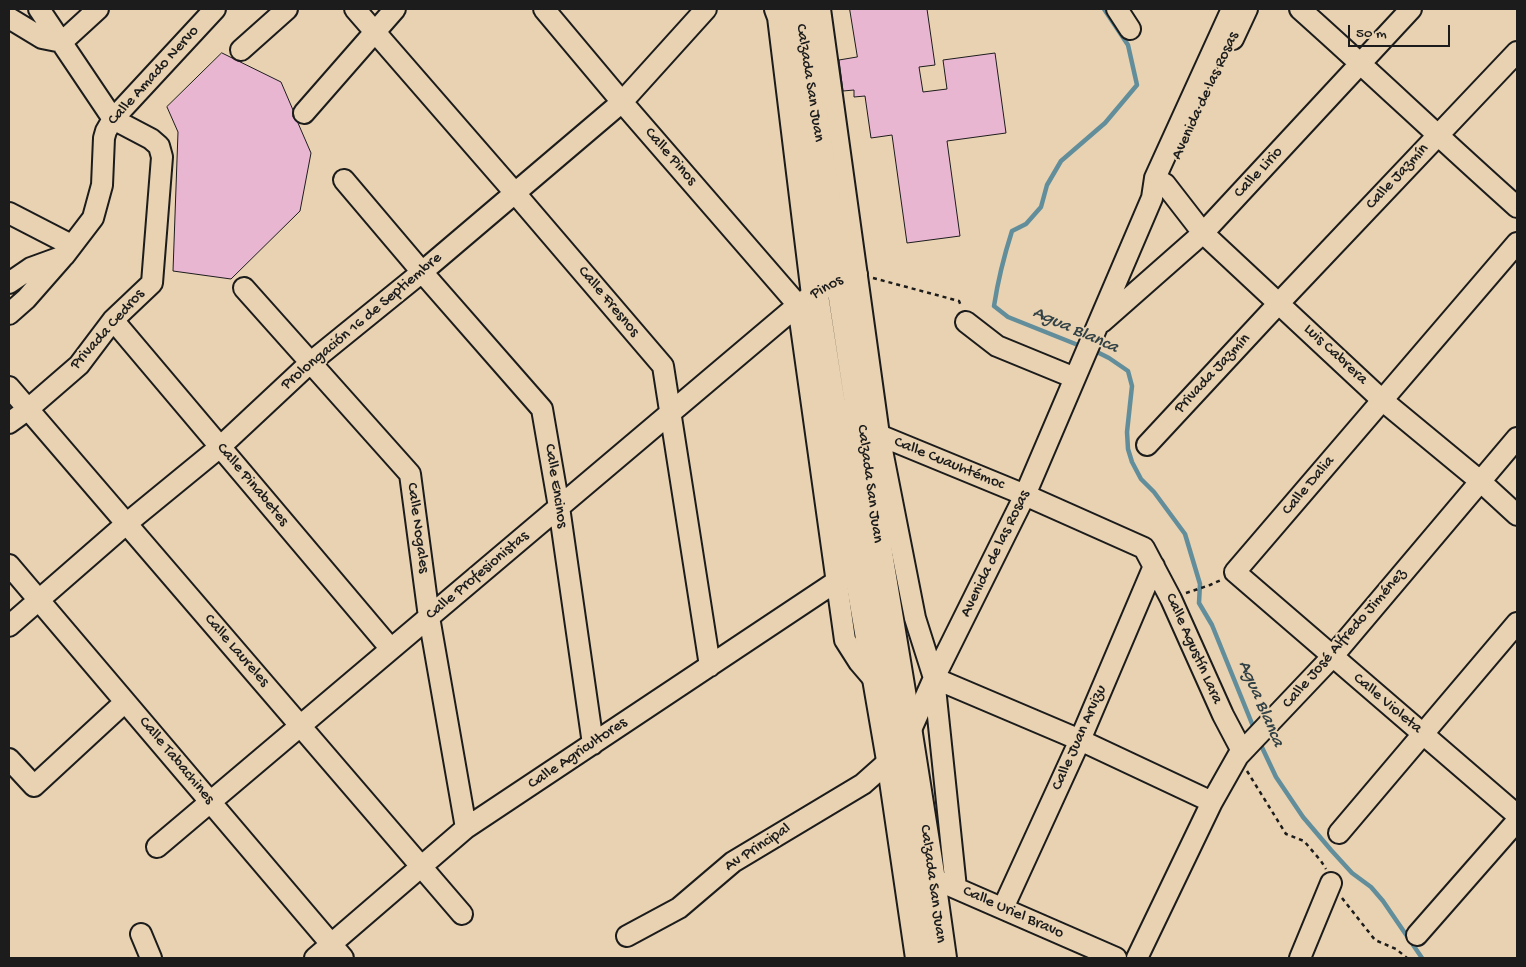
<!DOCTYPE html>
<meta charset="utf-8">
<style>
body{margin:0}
#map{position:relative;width:1526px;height:967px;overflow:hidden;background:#e8d2b1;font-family:"Gochi Hand",sans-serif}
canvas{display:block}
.frame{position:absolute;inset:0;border:10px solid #1c1c1c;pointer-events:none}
.scale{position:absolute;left:1348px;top:25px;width:102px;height:22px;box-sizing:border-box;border:2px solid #1c1c1c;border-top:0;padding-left:6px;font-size:15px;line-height:18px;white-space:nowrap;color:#1c1c1c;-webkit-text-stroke:4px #e8d2b1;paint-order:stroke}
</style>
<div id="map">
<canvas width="1526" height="967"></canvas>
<div class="frame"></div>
<div class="scale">50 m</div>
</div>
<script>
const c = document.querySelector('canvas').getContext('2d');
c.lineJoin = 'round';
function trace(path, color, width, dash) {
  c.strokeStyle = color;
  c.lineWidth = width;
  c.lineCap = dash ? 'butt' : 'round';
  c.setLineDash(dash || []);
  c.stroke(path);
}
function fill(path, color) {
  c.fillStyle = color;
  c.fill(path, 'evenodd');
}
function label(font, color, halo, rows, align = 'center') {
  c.font = font + ' "Gochi Hand",sans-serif';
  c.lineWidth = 4;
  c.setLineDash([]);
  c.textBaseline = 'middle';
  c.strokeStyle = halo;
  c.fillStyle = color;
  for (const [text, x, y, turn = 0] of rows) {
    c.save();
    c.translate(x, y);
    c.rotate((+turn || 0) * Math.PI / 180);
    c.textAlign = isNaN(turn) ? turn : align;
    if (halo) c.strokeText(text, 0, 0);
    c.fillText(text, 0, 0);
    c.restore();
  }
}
trace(new Path2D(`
 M 1083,347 L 1008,317 L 994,306 C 998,280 1004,256 1012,231 L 1026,224 L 1041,207 L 1047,185 L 1061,161 L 1105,123 L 1137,85 L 1128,45 L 1104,9
 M 1093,350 L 1109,358 L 1128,371 L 1132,386 L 1127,432 L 1128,449 L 1132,462 L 1141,479 L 1154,492 L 1185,534 L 1200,584 L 1199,603 L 1212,625 L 1255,731
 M 1259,741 L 1276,777 L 1303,817 L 1331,850 L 1352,873 L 1371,887 L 1383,901 L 1422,958`), '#628e9b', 4.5);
const building = new Path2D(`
 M 850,9 L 927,9 L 935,65 L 919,67 L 923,92 L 947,89 L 943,60 L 995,53 L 1006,133 L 947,141 L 960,236 L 907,243 L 892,135 L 871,138 L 865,96 L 854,97 L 854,90 L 843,91 L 839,60 L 857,57 Z
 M 222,53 L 281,82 L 293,110 L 293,117 L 298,123 L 311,153 L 300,211 L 231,279 L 173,271 L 178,132 L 167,107 Z`);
fill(building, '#e9b6d2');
trace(building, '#1c1c1c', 1);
const minor = new Path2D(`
 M 355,9 L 515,193 L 663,366 L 710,666
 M 544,9 L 622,102 L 798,305
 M 820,9 L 879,435 L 915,618 L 934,678 L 956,888
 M 1117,9 L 1130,29
 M 1300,9 C 1373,74 1444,142 1517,207
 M 9,18 L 42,38 L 62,42 L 98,9
 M 1233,39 L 1247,9
 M 241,50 L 287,9
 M 304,113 L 395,9
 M 1155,178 L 1165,184 L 1203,233 L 1382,400 L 1480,481 L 1517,515
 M 344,180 L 422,272 L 542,409 L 559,507 L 593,744
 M 9,213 L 71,245
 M 1517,243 L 1235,572 L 1517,815
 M 9,283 L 31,268 L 64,256 L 93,218 L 102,185 L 104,138 L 106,131 L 113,119 L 215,9
 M 244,288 L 410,474 L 429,617 L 466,828
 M 798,305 L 845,640 L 859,662 L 877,683
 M 9,314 L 26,299 L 62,258
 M 113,320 L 391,649
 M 966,322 L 997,346 L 1075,378
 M 1102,322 L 1203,233 L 1411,9
 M 9,387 L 462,914
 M 9,423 L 27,410 L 79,365 L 113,320 L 152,283 L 162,157 L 159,146 L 151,139 L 113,119 L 39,9
 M 870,436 L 879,435 L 1025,495 L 1144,548 L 1171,599 L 1223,715 L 1242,751
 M 1147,445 L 1279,303 L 1517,52
 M 9,565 L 343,958
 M 9,626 L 126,524 L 220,447 L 311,362 L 422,272 L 622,102 L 706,9
 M 934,678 L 1080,740 L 1212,802
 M 9,759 L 34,786 L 125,702
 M 1339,833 L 1517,623
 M 157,847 L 798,305 L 838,279 L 857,274
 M 944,883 L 1116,958
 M 1003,908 L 1080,740 L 1154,566
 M 141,934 L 151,958
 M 1417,935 L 1517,821
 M 627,936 L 679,908 L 733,862 L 863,784 L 890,760 L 909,734 L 934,678 L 1025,495 L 1152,198 L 1155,178 L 1232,9
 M 315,958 L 466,828 L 837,581 L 858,574
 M 1137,958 L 1212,802 L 1238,756 L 1332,657 L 1517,438
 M 1300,958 L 1331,883`);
const major = new Path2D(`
 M 778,9 L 781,17 L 815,295 L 858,574 L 890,760 L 919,958
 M 798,9 L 863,436 L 880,559 L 909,734 L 932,880 L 943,958`);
trace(minor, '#1c1c1c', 24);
trace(major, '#1c1c1c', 30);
trace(new Path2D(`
 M 873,278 L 959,301 L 961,306
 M 1186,593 L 1210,585 L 1221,580
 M 1247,771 L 1286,834 L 1304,841 L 1321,861 L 1326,869
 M 1342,898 L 1375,940 L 1396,949 L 1407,958`), '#1c1c1c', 2.5, [4, 4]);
trace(minor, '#e8d2b1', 20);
trace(major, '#e8d2b1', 26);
label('16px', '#1c1c1c', '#e8d2b1', [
 ["Calle Amado Nervo",154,76,-48],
 ["Calzada San Juan",809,83,81],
 ["Avenida de las Rosas",1206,96,-65],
 ["Calle Pinos",670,157,49],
 ["Calle Lirio",1259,173,-47],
 ["Calle Jazmín",1398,177,-47],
 ["Pinos",827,288,-29],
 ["Calle Fresnos",608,302,50],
 ["Prolongación 16 de Septiembre",362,322,-40],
 ["Privada Cedros",108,330,-48],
 ["Luis Cabrera",1335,355,43],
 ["Privada Jazmín",1213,374,-47],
 ["Calle Cuauhtémoc",949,464,22],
 ["Calzada San Juan",869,484,82],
 ["Calle Pinabetes",252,485,50],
 ["Calle Encinos",555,486,81],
 ["Calle Dalia",1309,486,-50],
 ["Calle Nogales",417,528,82],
 ["Avenida de las Rosas",996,554,-64],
 ["Calle Profesionistas",478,576,-40],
 ["Calle José Alfredo Jiménez",1345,639,-49],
 ["Calle Agustín Lara",1193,649,66],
 ["Calle Laureles",236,651,49],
 ["Calle Violeta",1387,704,40],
 ["Calle Juan Arvizu",1080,738,-66],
 ["Calle Agricultores",578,754,-34],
 ["Calle Tabachines",176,761,50],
 ["Av Principal",758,848,-33],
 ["Calzada San Juan",932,884,82],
 ["Calle Uriel Bravo",1013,913,24]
]);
label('italic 18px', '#334246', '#e8d2b1', [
 ["Agua Blanca",1075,331,24],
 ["Agua Blanca",1260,704,67]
]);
</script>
